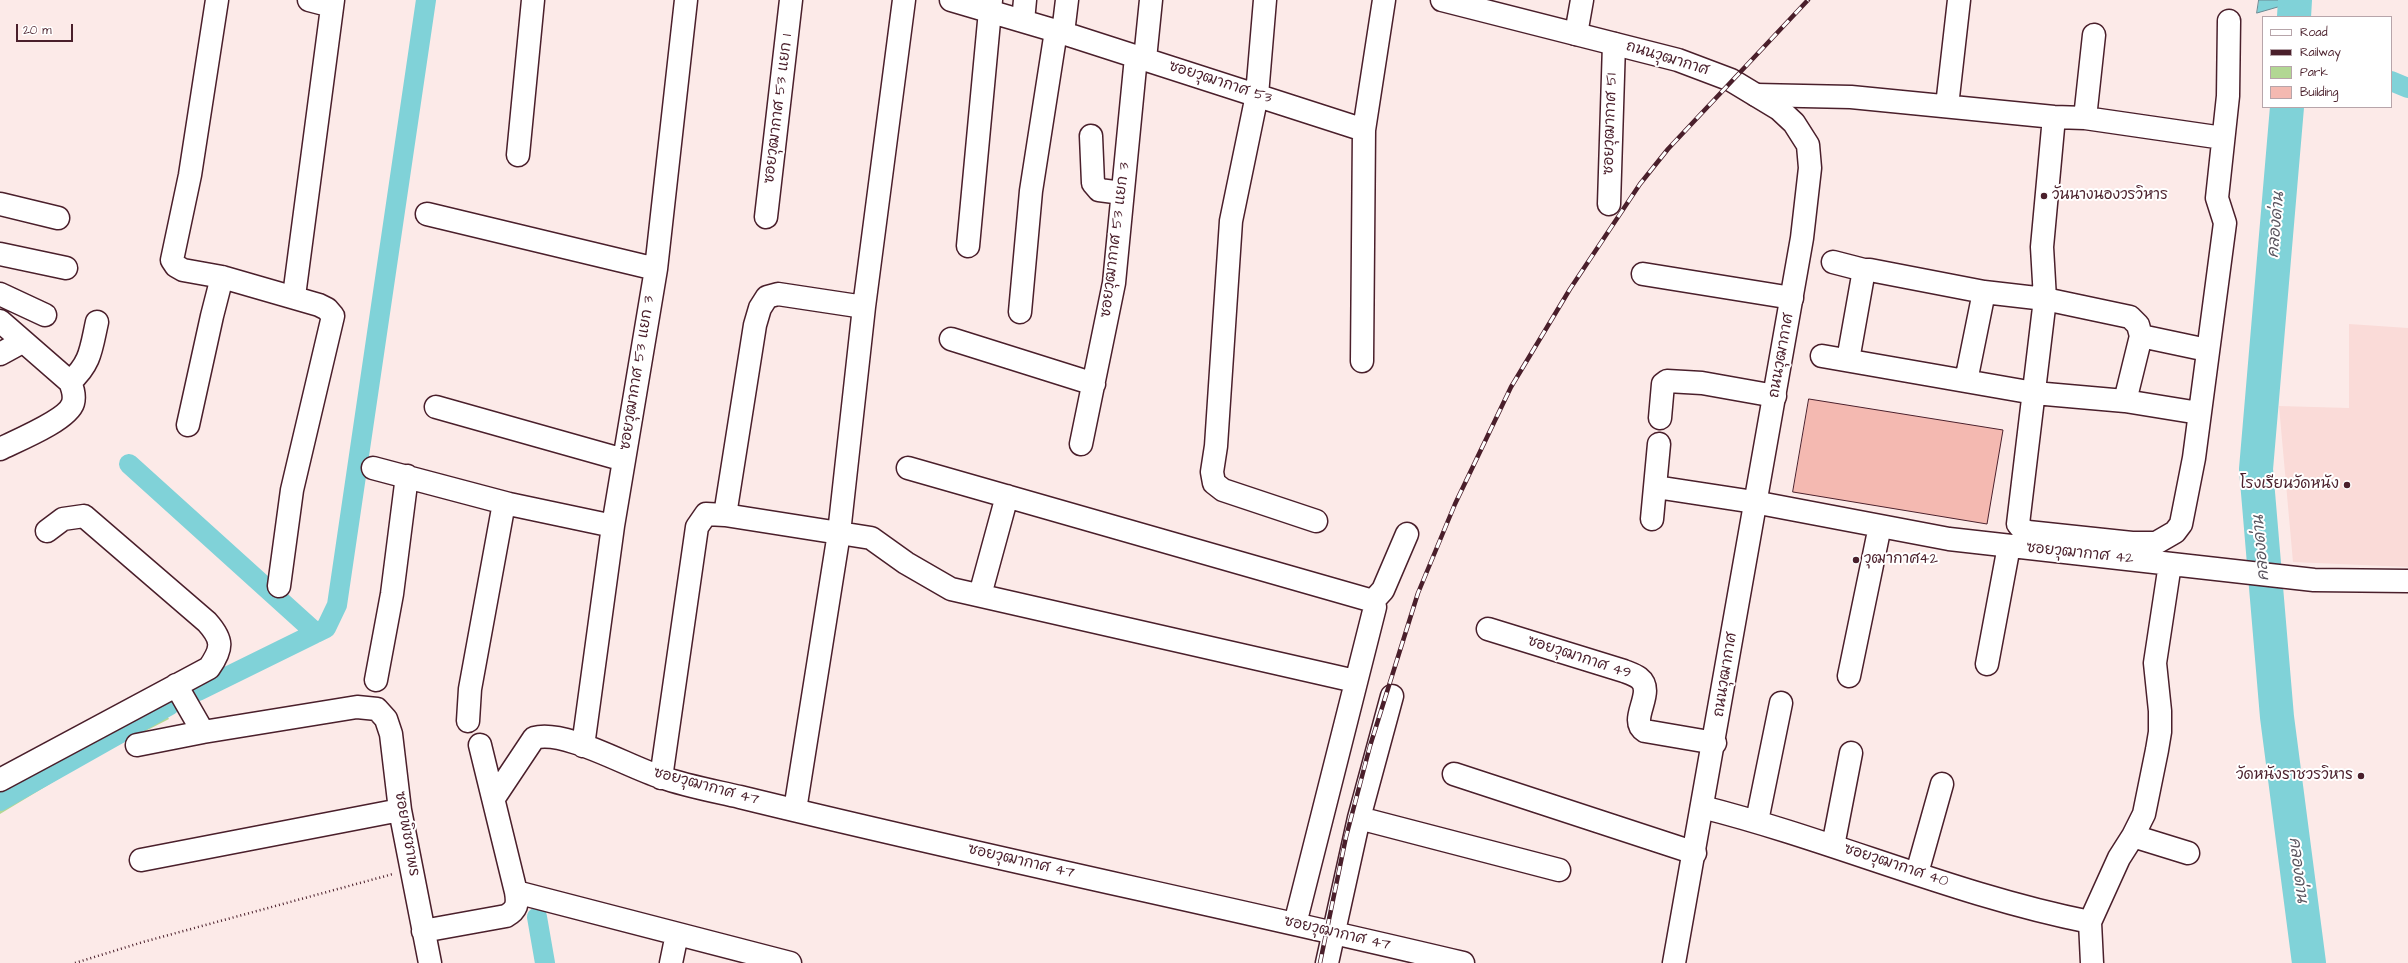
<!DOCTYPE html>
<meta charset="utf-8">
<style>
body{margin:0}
#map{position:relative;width:2408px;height:963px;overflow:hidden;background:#fceae8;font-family:"Architects Daughter",sans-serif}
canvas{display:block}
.legend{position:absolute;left:2262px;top:16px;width:130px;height:92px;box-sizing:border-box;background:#fff;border:1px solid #b7a5aa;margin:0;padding:5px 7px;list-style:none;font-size:12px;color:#4a1f2b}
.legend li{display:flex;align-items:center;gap:8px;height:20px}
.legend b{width:20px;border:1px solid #b7a5aa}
.scale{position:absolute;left:16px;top:24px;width:57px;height:18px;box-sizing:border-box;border:2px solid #4a1f2b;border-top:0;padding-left:5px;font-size:12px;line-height:14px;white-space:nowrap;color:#4a1f2b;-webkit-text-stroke:3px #fff;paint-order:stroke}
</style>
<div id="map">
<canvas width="2408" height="963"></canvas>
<ul class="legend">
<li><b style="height:5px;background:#fff"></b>Road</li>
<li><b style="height:5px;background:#4a1f2b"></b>Railway</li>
<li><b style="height:11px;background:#b2d793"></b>Park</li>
<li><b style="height:11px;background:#f4b9b1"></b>Building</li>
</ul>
<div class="scale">20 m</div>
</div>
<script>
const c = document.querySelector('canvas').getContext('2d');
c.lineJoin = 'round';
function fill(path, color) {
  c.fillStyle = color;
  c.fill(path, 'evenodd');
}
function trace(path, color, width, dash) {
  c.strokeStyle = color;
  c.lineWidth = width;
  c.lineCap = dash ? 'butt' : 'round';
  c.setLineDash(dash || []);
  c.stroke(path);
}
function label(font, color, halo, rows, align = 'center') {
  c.font = font + ' "Architects Daughter","Playpen Sans Thai",sans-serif';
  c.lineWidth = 4;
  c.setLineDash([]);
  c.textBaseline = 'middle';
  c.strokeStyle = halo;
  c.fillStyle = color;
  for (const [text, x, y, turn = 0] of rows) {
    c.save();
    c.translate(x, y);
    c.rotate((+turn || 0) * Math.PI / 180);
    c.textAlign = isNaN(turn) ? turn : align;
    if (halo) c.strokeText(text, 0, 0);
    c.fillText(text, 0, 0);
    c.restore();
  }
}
fill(new Path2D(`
 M 2349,324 L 2408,328 L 2408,567 L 2293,562 L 2279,406 L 2349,408 Z`), '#fadbd8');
fill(new Path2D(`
 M 159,702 L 169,719 L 93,758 L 0,814 L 0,788 Z`), '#b2d793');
const water = new Path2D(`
 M 2259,0 L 2302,0 L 2257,13 Z`);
fill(water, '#80d2d8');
trace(water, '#6a8a93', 1);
trace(new Path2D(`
 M 2391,81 L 2408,88
 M 129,464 L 316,633
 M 198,691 L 326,628 L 337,605 L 426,0
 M 0,801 L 170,705
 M 537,917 L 545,963`), '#80d2d8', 20);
trace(new Path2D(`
 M 2294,17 L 2295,0
 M 2287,107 L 2256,469 L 2277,717 L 2309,963`), '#80d2d8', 34);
const building = new Path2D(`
 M 1809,399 L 2003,430 L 1987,524 L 1793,492 Z`);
fill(building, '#f4b9b1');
trace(building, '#4a1f2b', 1);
const minor = new Path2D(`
 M 217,0 L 190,175 L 172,260 L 176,266 L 183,270 L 222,277 L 319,305 L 327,309 L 333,316 L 292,490 L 279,586
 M 309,0 L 332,6
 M 951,0 L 1063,33 L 1364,130
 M 1265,0 L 1257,95 L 1231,221 L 1216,446 L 1212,472 L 1214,483 L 1223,490 L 1316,521
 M 1023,21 L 1025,0
 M 1063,33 L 1067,0
 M 1576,34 L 1582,0
 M 1145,59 L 1151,0
 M 1756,95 L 1851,97 L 2054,117 L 2085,118 L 2223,138
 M 1947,106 L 1959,0
 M 2054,117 L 2042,247 L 2045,299 L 2018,524 L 2022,529 L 2028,532 L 2132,543 L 2156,543 L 2175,532 L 2181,524 L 2194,458 L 2225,223 L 2217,198 L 2228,96 L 2229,21
 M 2085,118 L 2094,35
 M 1091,136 L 1093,183 L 1099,190 L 1122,193
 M 518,155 L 533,0
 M 0,204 L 58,218
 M 1609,204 L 1614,44
 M 427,214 L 656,269
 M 766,217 L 791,0
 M 968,246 L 991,0
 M 0,254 L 66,268
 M 1833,262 L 1864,270
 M 1643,274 L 1792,298
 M 1984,292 L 2045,299 L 2130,317 L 2138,325 L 2141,336 L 2125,401
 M 0,294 L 45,315
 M 294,296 L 333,0
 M 1020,312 L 1031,191 L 1056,31
 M 0,321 L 70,382 C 73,389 75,396 73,403 C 68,420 16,441 0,449
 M 2141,336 L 2207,350
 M 951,339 L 1094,384
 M 0,354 L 22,342
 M 1822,356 L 2034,393 L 2125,401 L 2199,413
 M 1848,360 L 1864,270 L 1870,270 L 1984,292 L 1966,381
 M 1362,361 L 1364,130 L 1384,0
 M 70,382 C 91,363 91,349 97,322
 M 436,407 L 624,460
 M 1660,418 L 1663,384 L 1667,381 L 1702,383 L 1775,396
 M 188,425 L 212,316 L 222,277
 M 1081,444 L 1114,283 L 1136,57
 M 373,468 L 509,504 L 613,526
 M 908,468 L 1373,601
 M 1656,487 L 1754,502 L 1949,539 L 2314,580 L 2408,581
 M 725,515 L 755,325 L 760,308 L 767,297 L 778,294 L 864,307
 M 1652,519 L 1659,444
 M 980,595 L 1007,496
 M 1488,629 L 1624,671 C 1629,673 1635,675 1639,678 C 1657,692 1627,720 1645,731 L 1715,743
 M 1987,664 L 2009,546
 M 1849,676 L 1880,526
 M 376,680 L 392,594 L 407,476
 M 176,685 L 203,732
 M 468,721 L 470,689 L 504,503
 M 137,745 L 203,732 L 357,707 L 377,709 L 386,719 L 391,734 L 400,810 L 430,963
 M 480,745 L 516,892
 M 583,746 L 613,526 L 656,269 L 686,0
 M 1454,774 L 1695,853
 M 661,778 L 697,527 L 706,514 L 725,515 L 871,538 L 906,563 L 951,589 L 1355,681
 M 0,780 L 209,668 C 223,648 223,640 207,622 L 84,516 L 63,519 L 47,531
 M 494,798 L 534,738 C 565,729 628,767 661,777 C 686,786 714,791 740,797 C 980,856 1223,906 1463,963
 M 1702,807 C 1833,840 1958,896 2090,922
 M 795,810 L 839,533 L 864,307 L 904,0
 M 1359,818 L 1559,870
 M 1757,821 L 1781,703
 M 2133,836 L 2188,853
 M 1833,846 L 1851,753
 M 141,860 L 400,810
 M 1917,873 L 1942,784
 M 1295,924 L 1375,607 L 1373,601 L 1383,590 L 1407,534
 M 423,931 L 506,916 C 517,910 518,904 516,892 L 790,963
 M 671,963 L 677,934
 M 1327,963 L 1359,818 L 1392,696
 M 2092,963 L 2090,922 L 2119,858 L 2133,836 L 2144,814 L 2157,750 L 2160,732 L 2160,711 L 2155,663 L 2170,564`);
const major = new Path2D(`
 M 1442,0 L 1678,60 L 1731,80 L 1779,109 L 1794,123 L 1808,145 L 1810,168 L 1802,238 L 1674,963`);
trace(minor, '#4a1f2b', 25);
trace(major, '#4a1f2b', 25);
trace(new Path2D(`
 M 75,963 L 143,942 L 393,874`), '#4a1f2b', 2.5, [1, 3]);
trace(minor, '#fff', 22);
trace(major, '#fff', 22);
const rail = new Path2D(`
 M 1320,963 L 1346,837 L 1370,746 L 1418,593 L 1455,504 L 1511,387 L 1570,289 L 1640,184 L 1668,149 L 1808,0`);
trace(rail, '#4a1f2b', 4.5);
trace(rail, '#fff', 3, [9]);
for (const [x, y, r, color] of [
 [2044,196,4,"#4a1f2b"],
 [2347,485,4,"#4a1f2b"],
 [1856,560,4,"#4a1f2b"],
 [2361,776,4,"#4a1f2b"]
]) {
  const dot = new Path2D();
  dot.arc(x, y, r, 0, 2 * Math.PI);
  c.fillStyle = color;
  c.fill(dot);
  trace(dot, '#fff', 1.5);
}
label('15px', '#4a1f2b', '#fff', [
 ["ถนนวุฒากาศ",1667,59,17],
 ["ซอยวุฒากาศ 53",1220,83,18],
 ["ซอยวุฒากาศ 53 แยก 1",779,109,-83],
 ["ซอยวุฒากาศ 51",1611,124,-88],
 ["ซอยวุฒากาศ 53 แยก 3",1116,240,-83],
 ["ถนนวุฒากาศ",1782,356,-80],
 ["ซอยวุฒากาศ 53 แยก 3",638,373,-81],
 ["ซอยวุฒากาศ 42",2080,554,6],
 ["ซอยวุฒากาศ 49",1579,658,18],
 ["ถนนวุฒากาศ",1726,675,-81],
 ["ซอยวุฒากาศ 47",706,787,15],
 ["ซอยพิชชาพร",406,834,80],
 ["ซอยวุฒากาศ 47",1021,862,13],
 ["ซอยวุฒากาศ 40",1896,866,18],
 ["ซอยวุฒากาศ 47",1337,934,13]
]);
label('15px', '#4a1f2b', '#fff', [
 ["วันนางนองวรวิหาร",2052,196],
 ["โรงเรียนวัดหนัง",2339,485,"right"],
 ["วุฒากาศ42",1864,560],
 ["วัดหนังราชวรวิหาร",2353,776,"right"]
], 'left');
label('italic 16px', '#5a555f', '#fff', [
 ["คลองด่าน",2277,225,-85],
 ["คลองด่าน",2262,548,-95],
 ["คลองด่าน",2297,870,83]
]);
</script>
